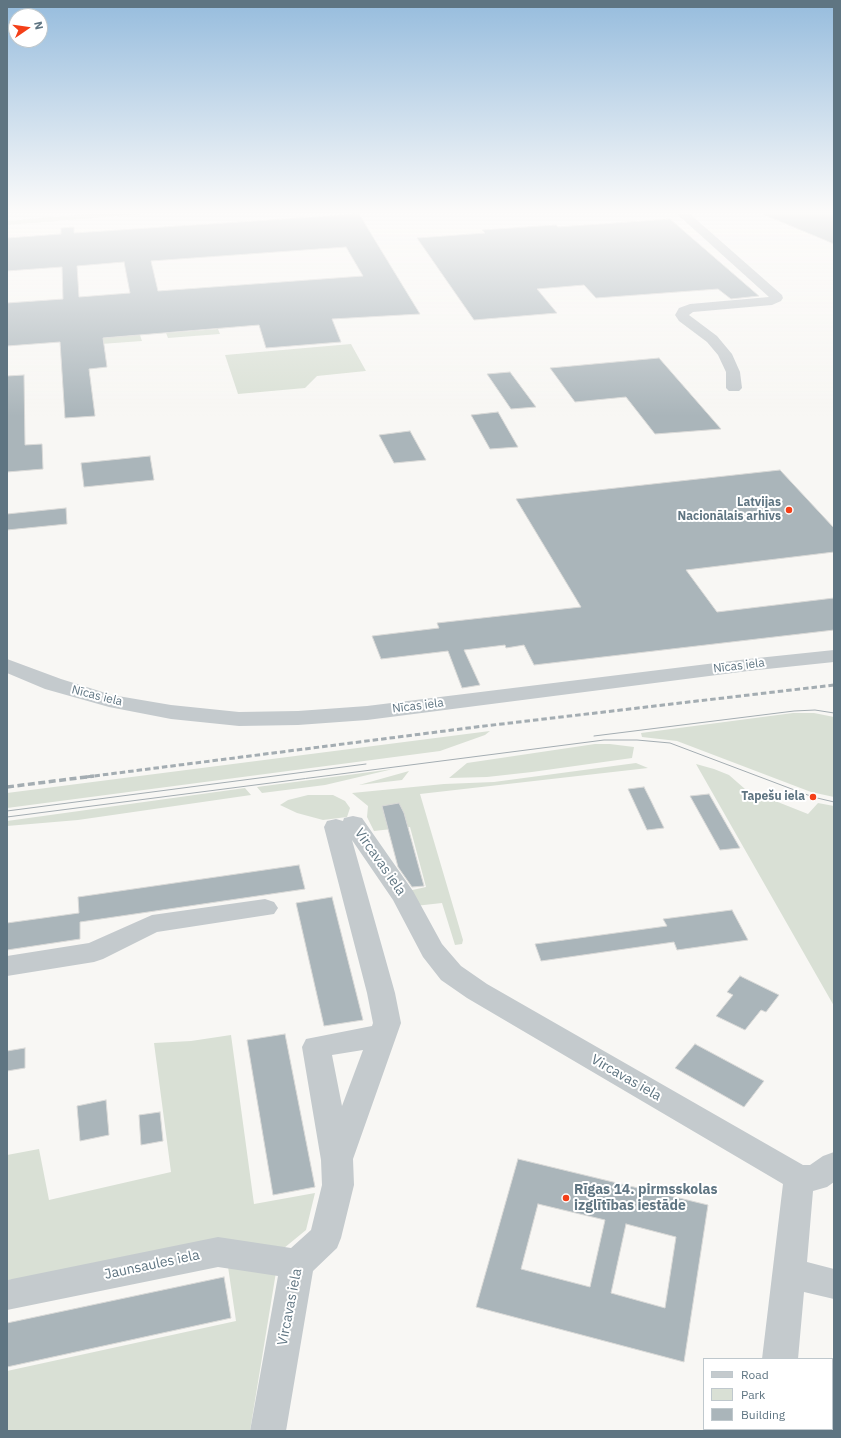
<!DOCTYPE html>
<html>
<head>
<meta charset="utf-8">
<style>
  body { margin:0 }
  #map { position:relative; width:841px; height:1438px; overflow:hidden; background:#f8f7f4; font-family:"IBM Plex Sans",sans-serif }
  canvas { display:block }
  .frame { position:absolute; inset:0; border:8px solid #5f7582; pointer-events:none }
  .legend { position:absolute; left:703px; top:1358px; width:130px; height:72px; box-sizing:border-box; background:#fff; border:1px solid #bfc8cd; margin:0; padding:5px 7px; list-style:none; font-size:12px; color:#5f7582 }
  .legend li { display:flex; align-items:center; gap:8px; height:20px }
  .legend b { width:20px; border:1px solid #bfc8cd }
  .north { position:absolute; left:8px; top:8px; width:40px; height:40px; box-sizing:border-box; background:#fff; border:1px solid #bfc8cd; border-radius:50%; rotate:77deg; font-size:11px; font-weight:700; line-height:16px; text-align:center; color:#5f7582 }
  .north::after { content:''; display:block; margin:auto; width:14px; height:18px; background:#f43f18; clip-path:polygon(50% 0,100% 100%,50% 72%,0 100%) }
</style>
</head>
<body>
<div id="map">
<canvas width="841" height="1438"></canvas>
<div class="frame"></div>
<ul class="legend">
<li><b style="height:5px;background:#c4cacd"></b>Road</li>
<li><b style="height:11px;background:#d9e0d5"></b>Park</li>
<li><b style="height:11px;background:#aab5ba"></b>Building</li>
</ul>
<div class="north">N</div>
</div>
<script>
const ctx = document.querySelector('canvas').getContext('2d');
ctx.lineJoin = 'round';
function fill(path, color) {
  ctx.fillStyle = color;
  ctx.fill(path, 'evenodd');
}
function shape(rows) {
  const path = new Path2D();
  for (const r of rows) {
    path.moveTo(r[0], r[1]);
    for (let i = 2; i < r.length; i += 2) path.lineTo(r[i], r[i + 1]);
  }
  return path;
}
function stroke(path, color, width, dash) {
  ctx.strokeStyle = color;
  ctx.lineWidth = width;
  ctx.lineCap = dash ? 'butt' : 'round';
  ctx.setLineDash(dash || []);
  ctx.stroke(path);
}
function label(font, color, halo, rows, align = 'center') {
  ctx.font = font + ' "IBM Plex Sans",sans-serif';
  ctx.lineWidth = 4;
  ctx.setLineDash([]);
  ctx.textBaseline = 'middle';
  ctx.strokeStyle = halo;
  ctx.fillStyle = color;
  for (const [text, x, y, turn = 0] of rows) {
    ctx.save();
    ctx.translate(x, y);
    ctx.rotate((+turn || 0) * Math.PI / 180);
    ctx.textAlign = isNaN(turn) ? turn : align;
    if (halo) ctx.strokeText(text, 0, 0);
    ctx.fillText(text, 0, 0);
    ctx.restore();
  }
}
fill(shape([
  [87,214,142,214,7,225,7,221],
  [218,329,220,334,168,338,166,333],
  [140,335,142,341,74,346,74,340],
  [351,344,366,371,317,376,305,388,238,394,225,355],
  [793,713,814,713,834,717,834,797,811,792,677,741,642,737,641,733],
  [490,731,485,735,440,751,7,808,7,793],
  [595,744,610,744,634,747,632,758,532,772,487,777,449,778,467,763],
  [636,763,648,768,420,794,463,940,462,944,455,945,442,903,415,906,408,891,426,887,410,827,374,831,367,817,368,806,352,793,444,784,494,782],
  [696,764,714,769,729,775,745,789,808,814,818,803,834,806,834,1006],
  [393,769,325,785,262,793,257,787],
  [409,771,402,780,359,785],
  [245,788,251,795,78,820,7,826,7,821],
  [308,795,333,795,345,801,350,808,347,817,323,820,297,813,280,805,288,800],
  [231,1035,254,1204,315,1193,306,1230,278,1253,7,1280,7,1155,39,1149,49,1200,171,1172,154,1043,191,1041],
  [227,1260,277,1266,250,1431,7,1431,7,1371,236,1321]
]), '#d9e0d5');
const building = shape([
  [359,214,420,314,332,319,341,342,266,348,259,325,103,338,107,367,89,369,95,416,65,418,60,342,7,346,7,303,63,299,62,267,7,271,7,238,61,234,61,228,74,227,74,233,359,214],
  [346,247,363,276,158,291,151,261,346,247],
  [124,262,130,293,79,297,77,266,124,262],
  [765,214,834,214,834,244,765,215,765,214],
  [670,219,759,296,731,299,718,289,596,298,584,285,537,289,557,313,474,320,417,238,485,233,482,230,556,225,558,227,670,219],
  [659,358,721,429,655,434,626,397,575,402,550,368,659,358],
  [510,372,536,407,511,409,487,374,510,372],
  [24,375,25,445,42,444,43,469,7,472,7,376,24,375],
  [498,412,518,447,490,449,471,415,498,412],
  [410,431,426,460,394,463,379,435,410,431],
  [150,456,154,480,84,487,81,463,150,456],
  [780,470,834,528,834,552,686,570,717,612,834,598,834,630,534,665,524,645,506,648,505,645,464,650,480,685,462,688,448,651,381,659,372,636,439,628,437,623,581,607,516,499,780,470],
  [66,508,67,524,7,530,7,514,66,508],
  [644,787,651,801,664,828,647,830,628,789,644,787],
  [709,794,740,848,720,850,690,796,709,794],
  [399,803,404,813,424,886,412,887,398,867,382,806,399,803],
  [299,865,305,889,80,922,80,939,7,950,7,923,79,913,78,897,299,865],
  [332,897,363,1020,324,1026,296,903,332,897],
  [732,910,748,940,677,950,674,942,541,961,535,944,667,926,663,919,732,910],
  [740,976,779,995,766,1012,761,1010,745,1030,716,1016,733,995,727,992,740,976],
  [285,1034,315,1187,273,1195,247,1040,285,1034],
  [695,1044,764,1081,744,1107,675,1068,695,1044],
  [25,1048,25,1068,7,1071,7,1051,25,1048],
  [106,1100,109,1135,80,1141,77,1106,106,1100],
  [160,1112,163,1141,141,1145,139,1115,160,1112],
  [518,1159,708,1205,684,1362,476,1307,518,1159],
  [538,1204,605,1220,590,1287,521,1269,538,1204],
  [626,1224,676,1237,665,1308,611,1293,626,1224],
  [224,1277,231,1318,7,1367,7,1323,224,1277]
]);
fill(building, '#aab5ba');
stroke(building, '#d9d9d7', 1);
fill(shape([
  [677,214,690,214,782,295,783,298,781,301,772,305,693,312,689,315,717,336,732,354,740,372,742,388,739,391,729,391,726,388,726,372,718,355,707,342,679,321,675,315,679,308,690,304,769,297,677,214],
  [834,650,834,662,748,671,367,720,298,725,239,726,171,719,109,707,45,689,7,673,7,659,61,679,112,695,171,705,239,712,298,711,367,706,748,659,834,650],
  [353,816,362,818,413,891,442,944,461,966,487,984,803,1165,810,1165,823,1156,834,1152,834,1182,827,1187,813,1191,807,1262,834,1269,834,1299,804,1292,798,1359,762,1359,783,1184,467,998,441,980,423,957,393,900,352,840,395,993,401,1023,353,1159,354,1185,341,1238,337,1248,313,1271,286,1431,250,1431,278,1276,218,1267,7,1310,7,1280,218,1237,291,1248,311,1230,322,1185,321,1160,302,1047,306,1039,372,1026,373,1023,367,993,324,827,327,821,336,819,343,821,344,818,353,816],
  [363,1050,342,1106,332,1055,363,1050],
  [265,899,274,902,278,908,274,914,157,932,103,959,94,962,7,976,7,956,89,943,152,915,265,899],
  [754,1429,790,1429,790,1431,754,1431,754,1429]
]), '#c4cacd');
stroke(shape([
  [594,736,794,711,815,710,834,713],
  [7,811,366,764],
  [7,817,604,740,637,740,670,743,813,797,834,802]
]), '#a4adb2', 1);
stroke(shape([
  [86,777,476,727,834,685]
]), '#a4adb2', 3, [5.5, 3]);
stroke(shape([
  [7,787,94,776]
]), '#a4adb2', 3.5, [7, 3.5]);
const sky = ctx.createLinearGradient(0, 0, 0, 416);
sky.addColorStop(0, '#96bcdd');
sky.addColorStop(0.51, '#fcfbfa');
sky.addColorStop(1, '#fcfbfa00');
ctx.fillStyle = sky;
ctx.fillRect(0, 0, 841, 416);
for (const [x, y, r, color] of [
  [789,510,4,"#f43f18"],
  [813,797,4,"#f43f18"],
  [566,1198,4,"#f43f18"]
]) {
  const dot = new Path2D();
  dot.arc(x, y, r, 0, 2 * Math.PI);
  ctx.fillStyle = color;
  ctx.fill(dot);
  stroke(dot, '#fff', 1.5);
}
label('bold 12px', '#5f7582', '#fff', [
  ["Latvijas",781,503],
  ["Nacionālais arhīvs",781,517],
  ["Tapešu iela",805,797]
], 'right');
label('12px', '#5f7582', '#fff', [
  ["Nīcas iela",739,666,-7],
  ["Nīcas iela",97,696,14],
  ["Nīcas iela",418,706,-7]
]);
label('14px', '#5f7582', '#fff', [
  ["Vircavas iela",380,862,55],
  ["Vircavas iela",626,1078,30],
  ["Jaunsaules iela",152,1265,-12],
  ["Vircavas iela",290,1307,-79]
]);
label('bold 14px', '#5f7582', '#fff', [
  ["Rīgas 14. pirmsskolas",574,1190],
  ["izglītības iestāde",574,1206]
], 'left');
</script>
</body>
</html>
